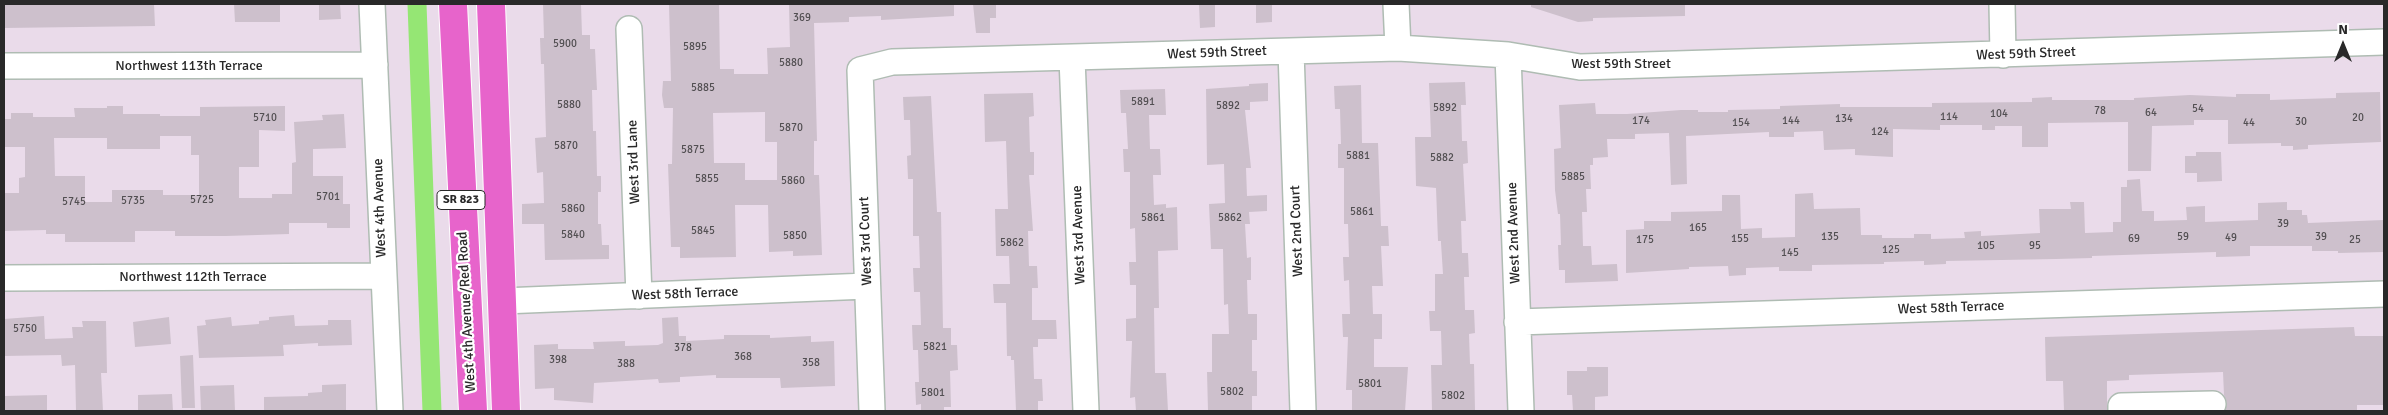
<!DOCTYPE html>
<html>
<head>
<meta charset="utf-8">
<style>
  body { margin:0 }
  #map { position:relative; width:2388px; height:415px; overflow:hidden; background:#eadbea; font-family:Signika,sans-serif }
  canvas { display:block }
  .frame { position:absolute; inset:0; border:5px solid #292929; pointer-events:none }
  .north { position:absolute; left:2318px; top:20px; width:50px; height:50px; -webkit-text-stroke:4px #fff; paint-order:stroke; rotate:0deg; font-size:14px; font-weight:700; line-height:20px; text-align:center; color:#292929 }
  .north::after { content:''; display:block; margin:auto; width:18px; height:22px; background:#292929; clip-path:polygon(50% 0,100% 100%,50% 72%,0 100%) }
</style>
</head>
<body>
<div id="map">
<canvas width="2388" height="415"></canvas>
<div class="frame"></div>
<div class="north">N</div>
</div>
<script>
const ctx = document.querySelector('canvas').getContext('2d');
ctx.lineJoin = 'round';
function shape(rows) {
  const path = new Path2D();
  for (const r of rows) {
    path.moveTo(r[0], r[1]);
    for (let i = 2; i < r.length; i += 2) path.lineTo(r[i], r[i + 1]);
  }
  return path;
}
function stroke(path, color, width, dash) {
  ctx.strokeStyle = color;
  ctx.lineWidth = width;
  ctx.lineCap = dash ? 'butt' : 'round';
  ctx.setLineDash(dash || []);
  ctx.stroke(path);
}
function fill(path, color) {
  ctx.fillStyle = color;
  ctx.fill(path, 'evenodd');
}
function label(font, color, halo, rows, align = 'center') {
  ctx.font = font + ' Signika,sans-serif';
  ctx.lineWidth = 4.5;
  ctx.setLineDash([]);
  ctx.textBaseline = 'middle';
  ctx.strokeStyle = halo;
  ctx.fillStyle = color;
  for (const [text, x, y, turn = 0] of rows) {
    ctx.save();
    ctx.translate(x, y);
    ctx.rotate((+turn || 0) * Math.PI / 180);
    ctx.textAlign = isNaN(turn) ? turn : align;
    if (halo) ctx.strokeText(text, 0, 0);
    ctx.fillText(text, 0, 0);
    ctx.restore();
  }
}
stroke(shape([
  [417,4,432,411]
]), '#95e674', 19);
fill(shape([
  [4,4,154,4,155,26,4,28],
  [234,4,280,4,280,22,235,22],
  [319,4,340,4,341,19,319,20],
  [543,4,581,4,582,35,590,35,590,49,595,49,597,90,592,90,593,131,596,131,597,176,601,176,601,192,598,192,598,224,601,224,602,245,609,245,609,259,545,260,544,224,522,224,522,204,544,203,543,172,537,173,535,138,546,137,544,64,541,64,540,38,544,38],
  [669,4,719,4,720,69,734,69,734,74,768,74,767,48,790,47,789,4,954,4,954,16,881,20,881,16,849,17,849,22,814,23,817,141,814,141,814,175,819,175,822,255,793,256,793,251,769,252,768,205,735,205,736,257,680,258,680,247,671,247,668,164,672,164,673,108,664,108,662,95,663,81,671,81],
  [765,112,765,142,777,142,777,180,745,180,745,163,714,163,713,113],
  [973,4,996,4,996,18,990,18,990,33,976,33],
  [1199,4,1215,4,1215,27,1200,28],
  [1256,4,1272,4,1272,22,1256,23],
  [1531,4,1685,4,1685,16,1593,18,1593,21,1578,22,1531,7],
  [1465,82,1466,105,1461,105,1462,141,1467,141,1468,163,1463,164,1466,221,1461,221,1462,253,1468,253,1469,277,1464,277,1465,310,1474,310,1475,333,1469,334,1470,364,1474,364,1475,410,1432,411,1431,365,1442,365,1441,331,1430,331,1429,311,1435,311,1435,274,1443,274,1441,243,1441,241,1438,241,1436,188,1416,186,1415,137,1431,137,1429,83],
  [1268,83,1268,101,1250,102,1250,110,1245,110,1251,168,1246,168,1247,196,1267,195,1267,211,1249,212,1250,224,1245,224,1247,258,1251,257,1251,280,1247,280,1248,314,1257,314,1257,340,1252,340,1252,371,1257,371,1257,396,1252,396,1252,411,1208,411,1207,372,1212,372,1212,334,1229,334,1228,304,1224,305,1223,249,1211,249,1209,204,1225,203,1224,164,1207,165,1206,89,1249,86,1249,84],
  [1361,85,1362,143,1378,143,1381,226,1388,226,1389,246,1381,246,1383,286,1372,286,1373,314,1382,314,1382,339,1374,339,1374,367,1408,367,1405,411,1352,411,1352,390,1346,390,1348,337,1343,337,1342,314,1350,314,1349,280,1344,281,1343,257,1349,257,1348,224,1344,224,1344,168,1338,168,1338,144,1341,144,1340,109,1335,109,1334,86],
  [1165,89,1166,115,1149,115,1150,149,1160,149,1161,175,1153,175,1154,205,1166,204,1166,208,1177,207,1178,250,1158,251,1159,308,1154,308,1155,373,1166,373,1168,411,1136,411,1135,397,1130,398,1132,341,1126,341,1126,319,1136,318,1136,285,1130,285,1129,262,1136,262,1135,228,1130,229,1130,172,1124,172,1123,149,1128,149,1126,113,1121,113,1120,90],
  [2380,92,2381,142,2308,145,2308,149,2293,150,2293,146,2281,146,2281,143,2228,144,2228,120,2194,120,2194,125,2152,126,2151,171,2128,171,2128,122,2048,123,2048,147,2022,147,2022,126,1995,126,1995,130,1982,130,1982,125,1940,125,1940,130,1893,129,1893,157,1855,155,1855,149,1824,150,1823,131,1794,132,1794,137,1769,137,1769,132,1686,136,1687,184,1671,185,1669,133,1635,134,1635,139,1607,139,1608,157,1593,158,1593,165,1590,165,1591,189,1586,189,1587,212,1582,212,1583,246,1591,246,1592,265,1617,264,1618,281,1565,283,1565,270,1559,270,1558,245,1561,245,1560,214,1558,214,1555,190,1554,149,1561,148,1559,105,1595,103,1596,114,1627,114,1681,110,1698,110,1698,112,1728,112,1728,110,1780,109,1780,106,1840,104,1840,107,1932,107,1932,103,2032,102,2032,98,2052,97,2052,100,2134,100,2134,98,2190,95,2236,97,2236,94,2270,94,2270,100,2336,98,2336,93],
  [1033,93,1034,116,1029,117,1030,152,1034,152,1034,175,1029,175,1033,231,1028,231,1029,266,1037,266,1038,288,1032,288,1032,320,1056,320,1057,339,1038,339,1038,347,1033,347,1034,379,1042,379,1043,401,1038,401,1038,411,1016,411,1014,360,1011,360,1011,356,1007,356,1006,303,994,303,993,284,1010,284,1009,256,996,256,995,209,1008,209,1006,141,985,142,984,94],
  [931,96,937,212,941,212,943,328,951,328,951,345,957,345,958,370,950,371,951,407,944,407,944,411,921,411,921,404,916,405,915,382,919,382,918,350,913,350,912,325,921,325,920,292,914,292,913,268,920,268,919,236,913,236,913,179,908,179,907,156,911,155,910,120,904,120,903,97],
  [107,106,123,106,123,114,160,114,160,116,200,116,200,107,285,106,285,131,259,130,259,167,239,167,239,198,272,198,272,194,292,194,292,163,296,162,294,122,323,120,322,115,344,114,346,148,313,149,313,176,343,176,343,204,350,204,350,228,327,228,327,223,289,223,289,234,226,236,175,236,175,231,135,231,135,242,65,242,65,234,46,234,46,230,4,231,4,193,19,193,19,178,25,177,25,147,4,147,4,119,11,119,11,113,33,113,33,117,75,117,74,108,107,108],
  [160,136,191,136,191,155,199,155,199,195,163,195,163,190,112,190,112,202,85,202,85,176,55,176,54,138,107,138,107,149,160,149],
  [2196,152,2221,152,2222,181,2197,182,2197,173,2185,173,2185,156,2196,156],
  [2140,179,2142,211,2154,211,2154,221,2187,220,2186,207,2205,206,2205,222,2258,220,2258,203,2287,202,2287,210,2302,210,2302,215,2307,215,2308,223,2384,220,2384,252,2338,253,2338,251,2312,251,2312,246,2250,246,2250,256,2216,257,2216,252,2092,256,2092,258,2056,259,1946,261,1946,264,1924,265,1924,261,1884,262,1884,264,1812,265,1812,271,1779,271,1779,267,1746,268,1746,275,1729,276,1728,266,1689,267,1689,269,1626,273,1626,230,1644,229,1644,221,1671,221,1671,212,1722,211,1722,195,1740,195,1741,229,1762,228,1762,238,1795,237,1795,194,1813,193,1814,209,1860,208,1861,235,1882,235,1882,238,1914,238,1914,234,1931,234,1931,239,1965,238,1964,232,1981,231,1981,236,2040,233,2039,209,2071,209,2070,202,2084,202,2085,233,2113,232,2113,222,2121,222,2121,187,2127,187,2127,180],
  [294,315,295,326,328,325,328,320,351,320,352,345,318,346,318,343,283,345,284,356,199,358,197,326,206,325,205,320,231,317,232,326,259,324,259,321,269,320,269,317],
  [44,316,45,339,73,338,72,327,83,327,82,321,106,321,107,373,101,373,103,411,76,411,75,365,62,366,61,355,4,356,4,319],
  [169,317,171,344,135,347,133,322],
  [678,317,679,336,686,336,686,341,724,339,724,335,770,335,770,338,811,336,811,342,834,341,835,386,781,388,780,378,716,378,716,375,680,377,680,382,659,383,658,379,594,383,593,403,554,400,554,388,535,389,534,345,558,344,558,349,594,349,593,342,625,341,625,346,658,345,663,343,662,318],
  [2354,327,2355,336,2384,336,2384,405,2357,405,2357,411,2225,411,2227,403,2224,395,2223,372,2129,375,2129,380,2107,381,2107,411,2064,411,2063,381,2046,381,2045,337],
  [193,355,195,408,182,408,180,356],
  [1587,367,1608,367,1608,396,1595,397,1595,411,1573,411,1572,395,1567,395,1567,371,1587,371],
  [346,384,346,411,264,411,264,397,308,396,308,393,322,392,322,385],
  [234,385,235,411,201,411,200,386],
  [172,394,173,411,138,411,138,395],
  [47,395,47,411,4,411,4,396]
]), '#cdc0cc');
const minor = shape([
  [372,4,390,411],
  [1396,4,1398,48],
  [2002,4,2003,55],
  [629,29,639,296],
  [1291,51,1303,411],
  [1508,55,1521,411],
  [1072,58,1086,411],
  [4,66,375,65],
  [4,278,383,276],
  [503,301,867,286],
  [1517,322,2384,294],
  [872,411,860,70,892,62,1398,48,1508,55,1580,67,2384,42],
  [2121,411,2121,406,2213,404]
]);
const major = shape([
  [453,4,473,411],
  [491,4,506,411]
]);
stroke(minor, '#afbcb3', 28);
stroke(major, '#fff', 30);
stroke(minor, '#fff', 25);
stroke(major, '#e764cb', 28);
label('11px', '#524f52', null, [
  ["369",802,18],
  ["5900",565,44],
  ["5895",695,47],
  ["5880",791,63],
  ["5885",703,88],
  ["5891",1143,102],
  ["5880",569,105],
  ["5892",1228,106],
  ["5892",1445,108],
  ["54",2198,109],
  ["78",2100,111],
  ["64",2151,113],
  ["104",1999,114],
  ["114",1949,117],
  ["5710",265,118],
  ["20",2358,118],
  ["134",1844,119],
  ["174",1641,121],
  ["144",1791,121],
  ["30",2301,122],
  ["154",1741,123],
  ["44",2249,123],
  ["5870",791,128],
  ["124",1880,132],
  ["5870",566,146],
  ["5875",693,150],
  ["5881",1358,156],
  ["5882",1442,158],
  ["5885",1573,177],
  ["5855",707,179],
  ["5860",793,181],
  ["5701",328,197],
  ["5725",202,200],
  ["5735",133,201],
  ["5745",74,202],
  ["5860",573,209],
  ["5861",1362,212],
  ["5861",1153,218],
  ["5862",1230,218],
  ["39",2283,224],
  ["165",1698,228],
  ["5845",703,231],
  ["5840",573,235],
  ["5850",795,236],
  ["135",1830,237],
  ["59",2183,237],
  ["39",2321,237],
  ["49",2231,238],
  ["155",1740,239],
  ["69",2134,239],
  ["175",1645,240],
  ["25",2355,240],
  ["5862",1012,243],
  ["105",1986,246],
  ["95",2035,246],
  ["125",1891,250],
  ["145",1790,253],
  ["5750",25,329],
  ["5821",935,347],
  ["378",683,348],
  ["368",743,357],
  ["398",558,360],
  ["358",811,363],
  ["388",626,364],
  ["5801",1370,384],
  ["5802",1232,392],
  ["5801",933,393],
  ["5802",1453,396]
]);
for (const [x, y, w] of [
  [461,200,48]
]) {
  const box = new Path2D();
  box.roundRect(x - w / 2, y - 9.5, w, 19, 4);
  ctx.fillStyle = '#fff';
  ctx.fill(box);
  stroke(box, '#292929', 1);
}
label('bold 12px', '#292929', null, [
  ["SR 823",461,200]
]);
label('14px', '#292929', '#fff', [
  ["West 59th Street",1217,53,-2],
  ["West 59th Street",2026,54,-2],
  ["West 59th Street",1621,64],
  ["Northwest 113th Terrace",189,66],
  ["West 3rd Lane",634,162,-92],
  ["West 4th Avenue",380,208,-92],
  ["West 2nd Court",1297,231,-92],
  ["West 2nd Avenue",1514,233,-92],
  ["West 3rd Avenue",1079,235,-92],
  ["West 3rd Court",866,241,-92],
  ["Northwest 112th Terrace",193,277],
  ["West 58th Terrace",685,294,-2],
  ["West 58th Terrace",1951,308,-2],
  ["West 4th Avenue/Red Road",467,312,-93]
]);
</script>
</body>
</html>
